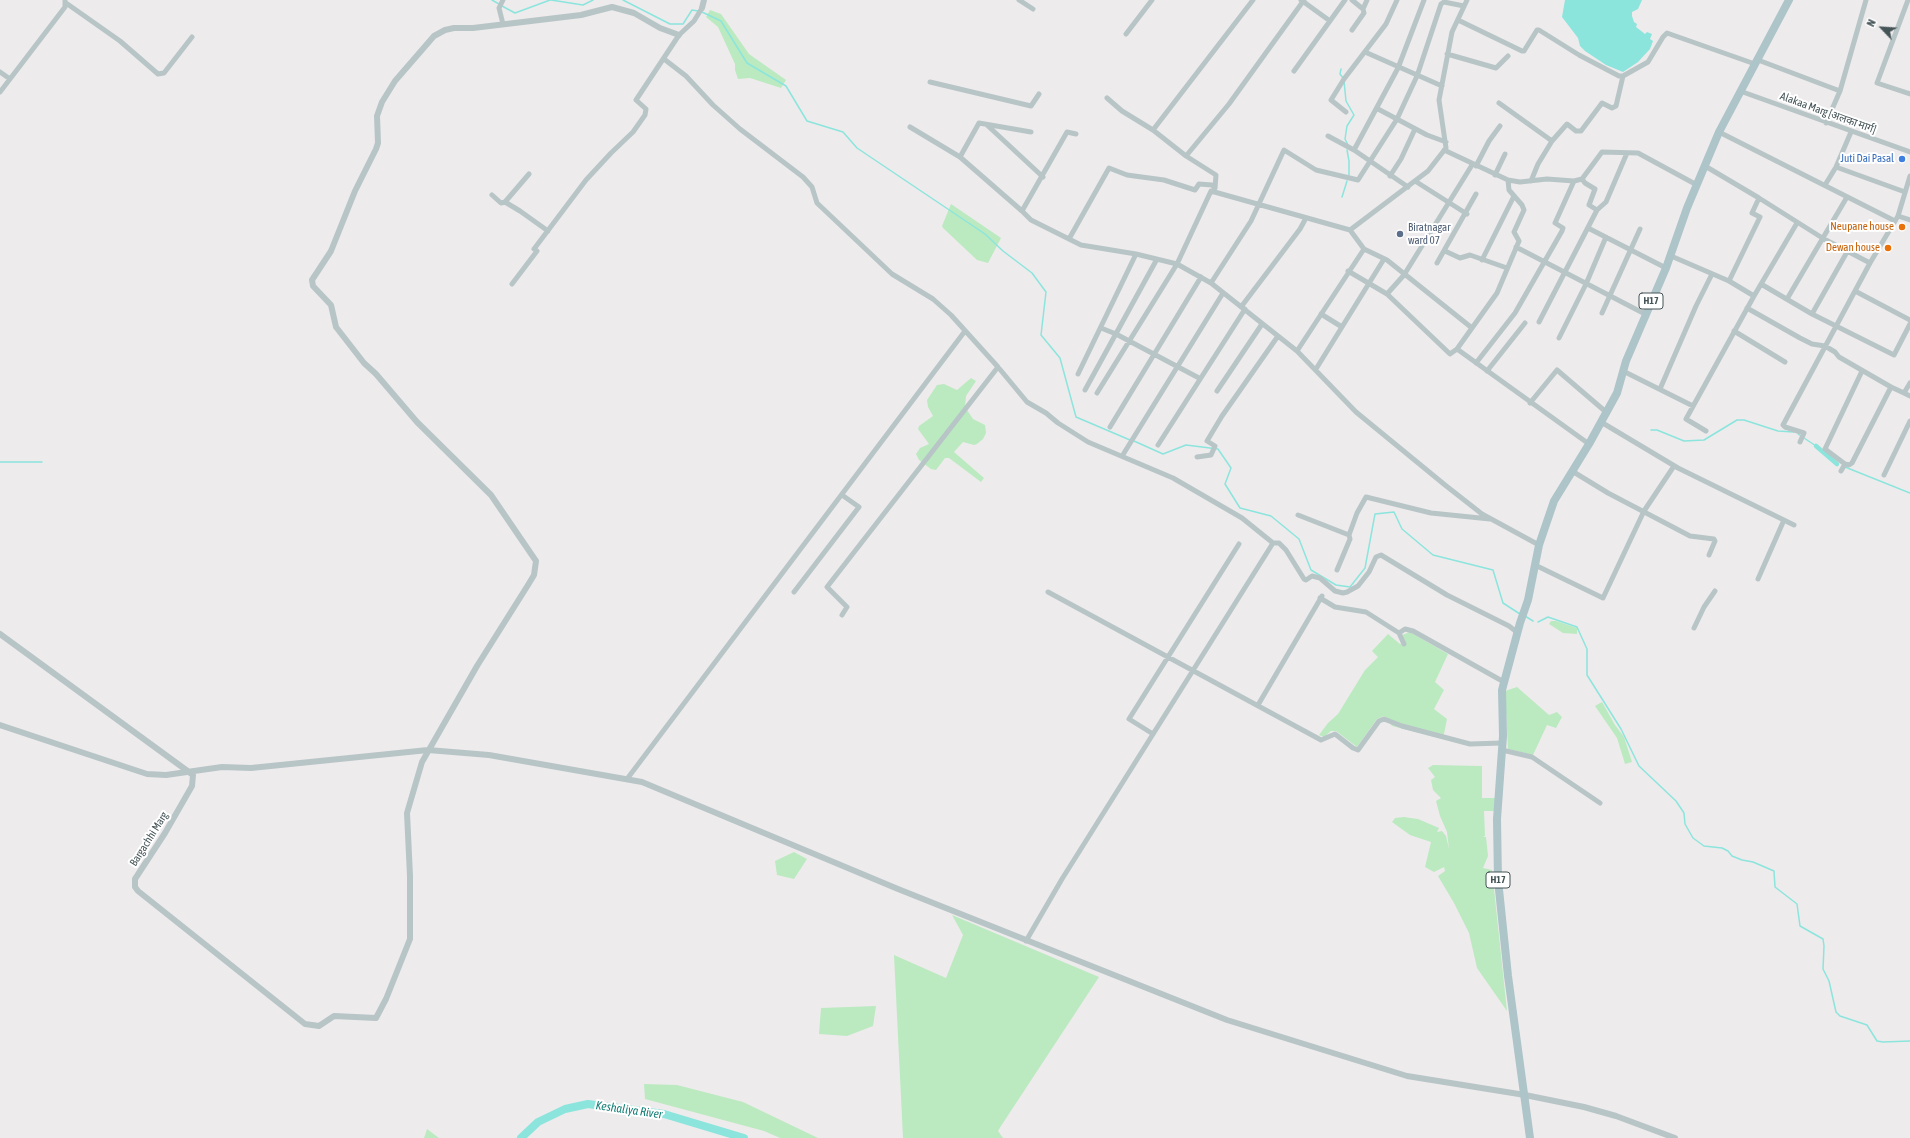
<!DOCTYPE html>
<html>
<head>
<meta charset="utf-8">
<style>
  body { margin:0 }
  #map { position:relative; width:1910px; height:1138px; overflow:hidden; background:#eeebec; font-family:"Asap Condensed",sans-serif }
  canvas { display:block }
  .north { position:absolute; left:1862px; top:8px; width:40px; height:40px; -webkit-text-stroke:3px #fff; paint-order:stroke; rotate:295deg; font-size:11px; font-weight:700; line-height:16px; text-align:center; color:#455457 }
  .north::after { content:''; display:block; margin:auto; width:14px; height:18px; background:#455457; clip-path:polygon(50% 0,100% 100%,50% 72%,0 100%) }
</style>
</head>
<body>
<div id="map">
<canvas width="1910" height="1138"></canvas>
<div class="north">N</div>
</div>
<script>
const ctx = document.querySelector('canvas').getContext('2d');
ctx.lineJoin = 'round';
function fill(path, color) {
  ctx.fillStyle = color;
  ctx.fill(path, 'evenodd');
}
function shape(rows) {
  const path = new Path2D();
  for (const r of rows) {
    path.moveTo(r[0], r[1]);
    for (let i = 2; i < r.length; i += 2) path.lineTo(r[i], r[i + 1]);
  }
  return path;
}
function stroke(path, color, width, dash) {
  ctx.strokeStyle = color;
  ctx.lineWidth = width;
  ctx.lineCap = dash ? 'butt' : 'round';
  ctx.setLineDash(dash || []);
  ctx.stroke(path);
}
function label(font, color, halo, rows, align = 'center') {
  ctx.font = font + ' "Asap Condensed","Noto Sans Devanagari",sans-serif';
  ctx.lineWidth = 4;
  ctx.setLineDash([]);
  ctx.textBaseline = 'middle';
  ctx.strokeStyle = halo;
  ctx.fillStyle = color;
  for (const [text, x, y, turn = 0] of rows) {
    ctx.save();
    ctx.translate(x, y);
    ctx.rotate((+turn || 0) * Math.PI / 180);
    ctx.textAlign = isNaN(turn) ? turn : align;
    if (halo) ctx.strokeText(text, 0, 0);
    ctx.fillText(text, 0, 0);
    ctx.restore();
  }
}
fill(shape([
  [710,10,721,14,749,54,786,80,781,88,750,78,738,79,735,70,735,64,718,27,706,17],
  [951,204,1001,238,988,263,977,260,943,228,942,226],
  [971,378,976,381,966,396,965,407,973,419,985,425,986,433,983,439,977,444,974,445,963,442,954,452,984,478,981,482,949,458,945,458,936,470,931,469,919,460,916,454,920,448,929,444,918,429,919,426,933,416,928,407,927,400,937,385,944,384,957,390],
  [1551,621,1556,621,1577,628,1577,634,1563,633,1549,624],
  [1410,632,1448,654,1435,682,1444,690,1434,709,1447,719,1443,739,1392,726,1384,716,1377,719,1357,747,1336,731,1331,731,1324,737,1319,735,1328,723,1338,714,1365,670,1378,657,1372,651,1388,634,1400,644,1405,641,1402,635],
  [1517,687,1549,715,1557,712,1562,717,1556,728,1547,725,1533,755,1508,749,1505,691],
  [1602,702,1615,725,1624,737,1632,762,1625,764,1617,738,1595,706],
  [1433,765,1482,766,1482,798,1496,798,1494,811,1484,811,1485,836,1483,837,1486,837,1488,856,1483,868,1492,870,1507,1011,1477,968,1469,933,1454,903,1438,876,1445,871,1444,867,1434,872,1425,867,1431,842,1410,835,1392,822,1395,818,1404,817,1418,819,1439,828,1437,832,1442,831,1446,836,1449,849,1447,832,1440,816,1436,801,1441,798,1433,790,1431,780,1435,777,1428,768],
  [794,852,807,859,794,879,777,875,775,861],
  [952,915,1099,977,1001,1126,998,1131,1003,1138,903,1138,894,955,946,978,963,935],
  [876,1006,873,1026,847,1036,819,1034,821,1008],
  [644,1084,677,1085,743,1102,818,1138,780,1138,764,1131,645,1099],
  [427,1129,439,1138,424,1138]
]), '#bbeac0');
fill(shape([
  [1565,0,1642,0,1638,9,1632,12,1632,16,1634,22,1637,24,1636,27,1645,34,1647,32,1652,34,1650,39,1653,41,1650,49,1638,62,1623,72,1606,65,1585,51,1580,46,1578,38,1562,17]
]), '#8be5dd');
stroke(shape([
  [492,0,499,4],
  [551,0,583,5,593,0],
  [623,0,670,24,683,24,692,10,698,11],
  [502,6,515,13,550,0],
  [702,12,721,21,747,63,786,86,807,121,843,132,857,148,985,234,1003,251,1032,273,1046,292,1041,335,1060,358,1076,417,1130,440],
  [1341,69,1340,74,1343,78],
  [1344,81,1346,101,1354,115,1347,126,1345,139,1348,145],
  [1347,150,1349,161,1349,175],
  [1342,197,1347,181],
  [1651,430,1657,430,1684,441,1704,440,1737,420,1744,420,1778,431,1794,432],
  [1798,434,1816,446],
  [1134,441,1163,454,1186,445,1218,449,1231,468,1225,484,1240,508,1271,516,1299,539,1311,570,1336,585,1350,587,1365,568,1375,514,1394,512,1402,529,1433,555,1493,570,1503,603,1520,614],
  [0,462,42,462],
  [1845,467,1910,493],
  [1525,616,1533,621],
  [1538,622,1548,617,1577,627,1587,649,1587,675,1621,729,1639,766,1676,801,1684,813,1685,824,1693,838,1704,846,1722,848,1728,851,1732,856,1742,860,1753,862,1774,871,1775,887,1797,904,1800,926,1823,939,1824,946,1823,969,1829,981,1836,1012,1840,1016,1867,1025,1877,1041,1883,1042,1910,1041]
]), '#8be5dd', 1.5);
stroke(shape([
  [1816,446,1837,464]
]), '#8be5dd', 4.5);
stroke(shape([
  [521,1138,538,1122,565,1109,588,1104,664,1114,744,1138]
]), '#8be5dd', 8);
stroke(shape([
  [503,0,499,8,503,24],
  [1019,0,1033,9],
  [1301,0,1330,21],
  [1352,0,1363,9],
  [1908,0,1877,83,1910,94],
  [66,3,120,41,158,74,164,73,192,37],
  [1458,20,1522,51,1524,51,1537,30,1539,30,1579,55,1619,76,1623,76,1648,62,1663,37,1667,33,1755,64],
  [1352,30,1364,13,1363,9,1367,0],
  [1126,34,1152,0],
  [1365,52,1442,86],
  [1447,54,1496,68,1508,56],
  [664,59,686,76,713,105,740,129,803,177,812,187,817,203,892,274,933,299,951,315,998,367,1027,402,1046,413,1058,423,1088,442,1173,478,1242,518,1273,543,1279,543,1286,550,1304,579,1306,580,1312,576,1320,578,1335,591,1343,593,1347,592,1358,586,1369,572,1376,557,1381,555,1447,595,1509,626,1518,633],
  [1758,60,1840,91],
  [1294,71,1345,0],
  [0,72,10,79],
  [930,82,1031,106,1039,94],
  [1740,91,1910,152],
  [0,92,65,7,65,1],
  [1107,98,1122,111,1153,130,1186,156,1216,175,1215,188],
  [1499,103,1552,141,1538,164,1531,181],
  [1378,109,1427,135,1446,142],
  [1346,112,1331,100,1344,79,1386,24,1397,0],
  [1826,123,1840,91,1866,0],
  [987,125,1043,177],
  [910,127,960,157,1022,211,1031,220,1081,245,1136,254,1177,264,1211,283,1297,351,1356,412,1445,485,1482,514,1539,545],
  [1153,130,1253,0],
  [1719,132,1895,221],
  [1328,136,1354,150,1408,187],
  [1552,141,1567,124,1576,131,1581,131,1602,103,1612,108,1616,106,1623,76],
  [1354,150,1398,68,1424,0],
  [1444,150,1508,180,1520,182,1547,179,1574,181,1582,179,1602,152,1638,153,1697,185],
  [1186,156,1229,104,1304,0],
  [960,157,979,123,1031,132],
  [1476,166,1489,141,1500,126],
  [1705,166,1759,198,1824,239,1870,263],
  [1836,167,1905,192],
  [1495,175,1505,154],
  [1390,176,1401,159,1415,129],
  [1582,179,1585,183,1595,189,1589,205,1597,210],
  [1415,181,1467,214],
  [1825,185,1836,167,1851,132],
  [492,195,501,203,505,202,520,211,548,231],
  [505,202,529,174],
  [1022,211,1067,132,1076,134],
  [1898,216,1910,220],
  [1588,228,1666,268],
  [1069,239,1109,168,1127,175,1164,180,1195,190,1199,184,1212,185,1215,188,1213,192],
  [1516,247,1645,314],
  [1364,249,1387,260,1472,328],
  [1445,251,1460,258,1470,255,1507,268],
  [1671,256,1729,281,1754,296,1797,223],
  [1482,260,1514,196],
  [1437,263,1476,194],
  [1348,271,1387,294,1450,354,1457,349,1589,444],
  [1729,281,1760,217,1752,213,1759,198],
  [1211,283,1251,221,1284,150,1316,170,1358,180,1397,119,1417,76,1441,4,1444,2,1464,6],
  [512,284,537,251,534,249,586,180,611,153,633,132,645,115,646,109,636,100,679,35,694,21,702,8],
  [1761,284,1812,314,1894,355,1910,324],
  [1855,291,1910,320],
  [1387,294,1404,275,1472,165],
  [1787,299,1847,197],
  [1241,307,1300,229,1306,218],
  [1747,308,1800,338,1812,344,1825,346,1835,352,1839,357,1891,387],
  [1602,313,1640,229],
  [1321,314,1342,327],
  [1812,314,1847,252],
  [1539,322,1597,210,1606,202,1627,153],
  [1101,328,1116,334,1199,378],
  [1734,331,1785,362],
  [1559,338,1586,284,1606,237],
  [1457,349,1497,293,1519,241,1514,232,1524,210,1522,205,1509,190,1508,180],
  [1297,351,1364,249,1350,230],
  [1476,363,1515,313,1562,231,1563,228,1555,223,1574,181],
  [1316,369,1384,259],
  [1487,371,1525,323],
  [1623,371,1693,406],
  [1862,371,1825,449,1845,464,1849,465,1852,463,1891,387,1904,393],
  [1078,374,1136,254],
  [1910,383,1904,393,1910,396],
  [1660,389,1696,306,1712,274],
  [1085,390,1157,259],
  [1217,391,1262,324],
  [1097,393,1177,264,1211,191,1350,230,1428,171,1446,148,1439,100,1452,32,1467,0],
  [1530,403,1557,370,1606,412],
  [1601,422,1678,468,1794,525],
  [1110,427,1201,277],
  [1706,431,1686,419,1754,296],
  [1800,442,1804,433,1785,427,1783,425,1870,263,1898,216,1910,176],
  [1158,445,1245,309],
  [1124,453,1223,293],
  [1197,457,1211,455,1215,446,1207,441,1222,416,1278,336],
  [1572,471,1608,493,1690,536,1714,539,1715,541,1709,555],
  [1841,471,1845,464],
  [1884,475,1910,421],
  [1298,515,1349,535,1357,513,1366,497,1431,513,1490,519],
  [1535,565,1603,598,1644,511,1674,466],
  [1337,570,1350,539,1349,535],
  [1758,579,1784,520],
  [794,592,859,507,842,495],
  [1048,592,1321,740,1335,734,1353,748,1358,750,1379,721,1384,719,1402,726,1470,744,1502,743],
  [1320,598,1335,607,1366,612,1399,633],
  [842,615,847,607,827,587,998,367],
  [1694,628,1704,607,1715,591],
  [1404,644,1399,633,1405,629,1413,631,1504,682],
  [1258,705,1322,596],
  [1153,734,1129,719,1239,544],
  [1502,750,1532,757,1600,803],
  [627,779,965,331],
  [1026,941,1062,879,1273,543]
]), '#b8c5c7', 5);
stroke(shape([
  [702,8,704,0],
  [0,634,193,775,192,786,165,833,135,879,135,887,138,891,305,1024,319,1026,334,1016,376,1018,386,999,410,939,410,876,407,813,422,762,477,666,528,585,534,575,536,561,491,495,417,422,376,374,364,363,336,327,331,305,313,286,312,280,331,251,355,191,376,149,378,143,377,116,382,102,395,81,434,36,445,30,454,28,473,28,581,15,612,7,634,13,660,28,679,35],
  [0,725,147,774,166,775,222,767,251,768,428,750,489,755,642,782,898,889,1227,1020,1407,1076,1525,1095,1584,1107,1616,1116,1675,1138]
]), '#b8c5c7', 6);
stroke(shape([
  [1530,1138,1508,976,1498,880,1497,819,1503,736,1502,690,1520,623,1528,600,1539,545,1554,501,1589,444,1617,393,1626,361,1666,268,1687,208,1719,132,1789,0]
]), '#adc4c9', 8);
for (const [x, y, r, color] of [
  [1902,159,4,"#3f7fe0"],
  [1902,227,4,"#e8710a"],
  [1400,234,4,"#5c6f8a"],
  [1888,248,4,"#e8710a"]
]) {
  const dot = new Path2D();
  dot.arc(x, y, r, 0, 2 * Math.PI);
  ctx.fillStyle = color;
  ctx.fill(dot);
  stroke(dot, '#fff', 1.5);
}
for (const [x, y, w] of [
  [1651,301,24],
  [1498,880,24]
]) {
  const box = new Path2D();
  box.roundRect(x - w / 2, y - 8, w, 16, 3);
  ctx.fillStyle = '#fff';
  ctx.fill(box);
  stroke(box, '#455457', 1);
}
label('bold 10px', '#455457', null, [
  ["H17",1651,301],
  ["H17",1498,880]
]);
label('11px', '#455457', '#fff', [
  ["Alakaa Marg [अलका मार्ग]",1828,113,20],
  ["Bargachhi Marg",149,839,-58]
]);
label('11px', '#366cbe', '#fff', [
  ["Juti Dai Pasal",1894,159]
], 'right');
label('11px', '#c56008', '#fff', [
  ["Neupane house",1894,227],
  ["Dewan house",1880,248]
], 'right');
label('11px', '#4e5e75', '#fff', [
  ["Biratnagar",1408,228],
  ["ward 07",1408,241]
], 'left');
label('italic 12px', '#147f76', '#fff', [
  ["Keshaliya River",629,1110,8]
]);
</script>
</body>
</html>
